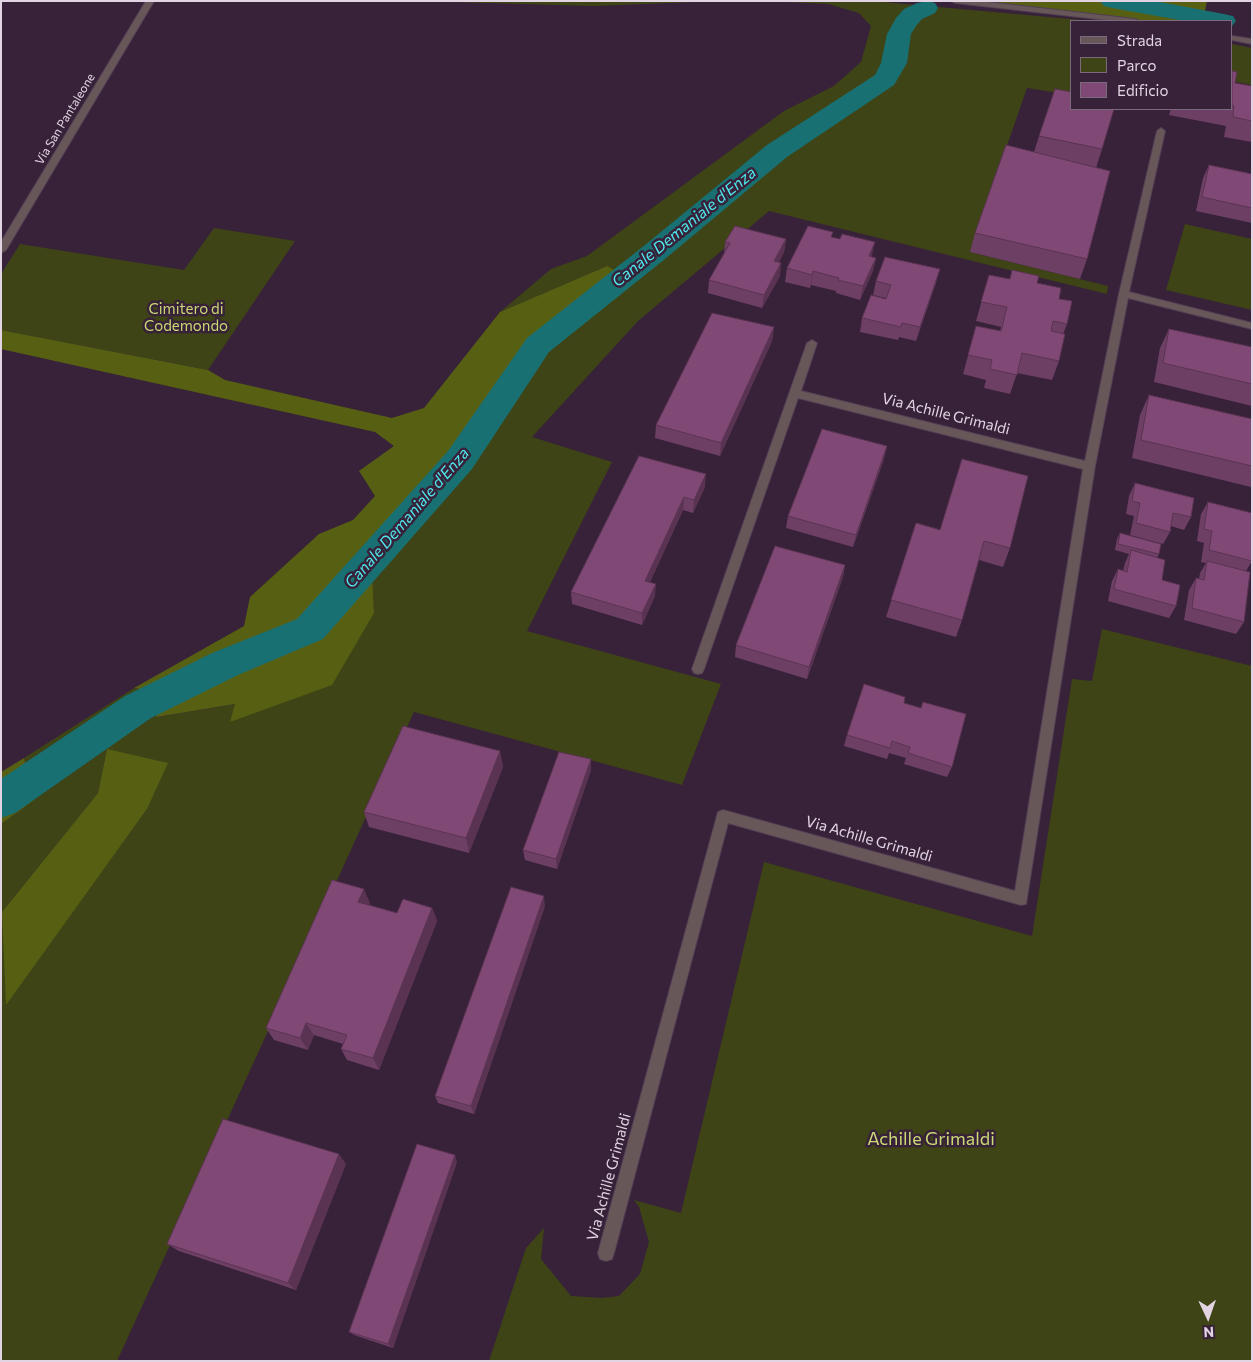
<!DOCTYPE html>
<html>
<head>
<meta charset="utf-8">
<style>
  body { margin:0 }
  #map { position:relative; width:1253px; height:1362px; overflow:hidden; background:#372239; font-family:Commissioner,sans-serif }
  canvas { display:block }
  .frame { position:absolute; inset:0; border:2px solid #e2d4e3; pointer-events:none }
  .legend { position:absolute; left:1070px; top:20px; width:162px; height:90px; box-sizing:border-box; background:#372239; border:1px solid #7b697d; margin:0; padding:6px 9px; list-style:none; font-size:15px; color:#e2d4e3 }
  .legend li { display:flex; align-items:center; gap:10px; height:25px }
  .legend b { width:25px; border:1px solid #7b697d }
  .north { position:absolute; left:1183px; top:1292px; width:50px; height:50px; -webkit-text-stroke:4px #372239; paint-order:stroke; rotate:177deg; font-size:14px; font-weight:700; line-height:20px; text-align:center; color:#e2d4e3 }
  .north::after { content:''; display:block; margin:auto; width:18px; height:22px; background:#e2d4e3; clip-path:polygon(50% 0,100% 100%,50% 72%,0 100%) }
</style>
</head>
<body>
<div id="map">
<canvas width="1253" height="1362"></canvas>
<div class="frame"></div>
<ul class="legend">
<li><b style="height:6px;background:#685759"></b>Strada</li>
<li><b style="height:14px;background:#3e4416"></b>Parco</li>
<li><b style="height:14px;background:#804975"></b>Edificio</li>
</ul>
<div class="north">N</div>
</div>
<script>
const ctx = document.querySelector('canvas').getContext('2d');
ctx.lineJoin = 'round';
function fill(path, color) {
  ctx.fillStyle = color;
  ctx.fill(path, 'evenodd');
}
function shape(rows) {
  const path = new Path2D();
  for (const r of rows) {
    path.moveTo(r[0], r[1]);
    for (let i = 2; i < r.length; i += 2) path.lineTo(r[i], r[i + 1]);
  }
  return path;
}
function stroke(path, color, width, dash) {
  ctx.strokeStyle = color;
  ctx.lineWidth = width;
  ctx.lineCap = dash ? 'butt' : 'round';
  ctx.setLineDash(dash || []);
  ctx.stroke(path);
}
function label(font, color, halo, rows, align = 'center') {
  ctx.font = font + ' Commissioner,sans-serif';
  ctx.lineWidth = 5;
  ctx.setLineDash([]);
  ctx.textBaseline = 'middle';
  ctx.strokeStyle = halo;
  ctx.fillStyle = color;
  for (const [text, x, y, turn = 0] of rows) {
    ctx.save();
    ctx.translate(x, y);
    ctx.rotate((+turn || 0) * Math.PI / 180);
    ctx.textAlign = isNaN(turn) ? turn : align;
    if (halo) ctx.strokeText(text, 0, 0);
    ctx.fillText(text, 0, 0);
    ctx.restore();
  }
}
fill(shape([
  [414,1,722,1,594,6],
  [768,1,872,1,1093,21,1072,21,1072,95,1027,88,970,252,1108,286,1107,294,769,211,638,321,532,437,612,462,527,631,721,684,682,785,414,712,117,1361,1,1361,1,824,33,800,24,758,134,688,147,691,158,717,236,704,231,722,374,613,372,570,469,464,508,402,524,365,607,266,500,312,551,269,587,256,784,111,834,86,861,62,871,26,859,13,828,4],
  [107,749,147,809,29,972,2,912,98,793],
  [1232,44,1252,48,1252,85,1232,81],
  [1185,224,1252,239,1252,310,1166,290],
  [214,228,295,241,208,370,1,330,1,274,20,244,184,270],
  [1102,629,1252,666,1252,1361,489,1361,526,1248,544,1228,541,1259,571,1296,602,1298,619,1296,640,1274,649,1242,639,1207,634,1200,681,1213,764,862,1032,936,1072,679,1092,681]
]), '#3e4416');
fill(shape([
  [972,1,1207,1,1203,21,1135,21,975,4],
  [607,266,630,279,521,370,508,402,469,464,372,570,374,613,332,685,230,722,235,704,157,717,147,691,134,688,244,626,250,597,319,534,353,520,375,496,359,471,394,446,375,432,1,349,1,330,208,370,225,380,392,418,424,408,500,312],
  [107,749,168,763,147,809,6,1005,2,912,98,793],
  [24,758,34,800,1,824,1,772]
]), '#575f13');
fill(shape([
  [928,1,935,3,938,8,935,13,922,19,916,26,911,34,907,63,894,85,787,157,665,259,549,352,472,469,323,639,238,675,151,718,15,813,1,818,1,779,125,696,212,653,297,619,448,451,527,338,645,245,767,145,875,75,881,63,887,34,896,18,904,9,917,3,928,1],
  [1100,1,1154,1,1224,14,1233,16,1236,21,1232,26,1232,21,1185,21,1112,8,1104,6,1100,1]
]), '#197072');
const street = shape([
  [146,1,154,1,6,250,1,253,1,242,146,1],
  [951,1,979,1,1135,19,1139,21,1115,21,955,3,951,1],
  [1232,36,1252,39,1252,44,1232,40,1232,36],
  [1161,128,1165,131,1129,292,1252,323,1252,329,1128,298,1095,466,1026,904,1021,905,728,823,614,1253,612,1259,606,1261,600,1259,598,1253,718,812,723,810,1015,891,1083,469,798,398,704,669,702,673,698,674,694,673,692,669,807,343,812,340,817,343,801,391,1085,461,1119,294,1157,131,1161,128]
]);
stroke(street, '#523e54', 2);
fill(street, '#685759');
fill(shape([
  [1232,71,1235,83,1252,86,1252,142,1224,137,1226,126,1169,115,1171,109,1232,109],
  [1039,136,1102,149,1096,168,1087,259,1080,279,970,252,975,233,1034,152],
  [1209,165,1252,174,1252,223,1196,211,1203,178],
  [832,237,872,257,876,258,873,271,860,300,836,293,836,291,811,285,810,288,785,282,787,268],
  [786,239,784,252,779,262,780,276,762,308,708,293,709,280,724,254,725,242],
  [989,275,1010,279,1037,283,1059,299,1067,324,1063,334,1059,361,1052,380,1017,373,1010,394,984,388,986,380,963,374,976,326,1000,331,1001,327,976,321],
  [876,281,936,283,916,341,899,337,898,340,860,332,862,318,886,298,873,295],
  [774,327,772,341,720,456,655,438,656,425],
  [1169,329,1252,347,1252,406,1154,382,1160,348],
  [1149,395,1252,419,1251,487,1132,458,1140,415],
  [639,456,705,487,693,513,683,510,650,582,655,596,642,625,572,604,571,592],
  [884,459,853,547,786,528,788,516],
  [1135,483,1191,517,1184,530,1171,526,1170,532,1163,544,1130,535,1134,516,1126,514,1129,496],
  [1208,502,1252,561,1246,571,1244,622,1236,634,1184,620,1189,590,1196,578,1199,579,1200,573,1206,563,1201,562,1204,543,1197,541,1201,514],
  [916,523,1010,548,1003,567,979,560,962,620,956,637,886,617],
  [1120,533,1159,554,1157,558,1162,580,1176,606,1169,618,1108,601,1112,581,1118,569,1123,571,1125,563,1129,554,1115,550,1117,539],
  [845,565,843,577,807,679,735,657,736,645],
  [904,703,952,767,947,777,904,764,906,758,889,753,887,759,844,746,847,735],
  [500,751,503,767,469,853,369,827,364,812],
  [591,759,591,770,557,869,525,860,523,850],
  [370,903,369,905,397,913,432,908,437,921,379,1070,347,1060,341,1049,343,1044,314,1035,308,1050,274,1040,266,1028],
  [545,906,474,1114,438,1103,435,1096],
  [457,1162,393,1348,354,1335,349,1332],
  [346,1164,296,1290,179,1251,167,1244]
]), '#6e3f65');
fill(shape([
  [786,239,784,252,772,274,774,261],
  [875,242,872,256,866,269,869,256],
  [876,258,873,271,860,300,863,286],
  [781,263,780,276,762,308,764,295],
  [940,269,936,283,916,341,920,327],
  [813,271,811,285,810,288,812,275],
  [774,327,772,341,720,456,721,443],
  [887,446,884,459,853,547,856,535],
  [706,474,705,487,693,513,694,500],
  [684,497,683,510,645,593,645,581],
  [845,565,843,577,807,679,809,667],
  [656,584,655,596,642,625,642,613],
  [500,751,503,767,469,853,466,838],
  [591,759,591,770,557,869,556,859],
  [364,889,370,903,364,915,358,902],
  [544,896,545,906,474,1114,471,1106],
  [432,908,437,921,379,1070,373,1058],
  [306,1023,314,1035,308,1050,300,1038],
  [339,1154,346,1164,296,1290,288,1283],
  [455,1155,457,1162,393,1348,388,1344]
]), '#5a3352');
const building = shape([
  [1232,71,1237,72,1235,83,1252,86,1252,121,1233,117,1234,106,1232,105,1232,71],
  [1055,89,1072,92,1072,109,1114,109,1102,149,1039,136,1055,89],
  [1006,145,1110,171,1087,259,975,233,1006,145],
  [1209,165,1252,174,1252,208,1202,197,1209,165],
  [735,226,786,239,774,261,781,263,764,295,709,280,730,243,725,242,735,226],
  [808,226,833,232,831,237,840,239,842,234,875,242,869,256,876,258,863,286,838,280,839,278,813,271,812,275,787,268,808,226],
  [885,257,940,269,920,327,902,323,901,327,862,318,871,295,886,299,891,285,876,281,885,257],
  [1012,270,1039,276,1037,283,1061,288,1059,299,1072,301,1067,324,1053,321,1051,331,1065,334,1059,361,1022,353,1017,375,990,369,992,360,968,355,976,326,1001,331,1007,307,981,302,989,275,1010,279,1012,270],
  [712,313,774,327,721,443,656,425,712,313],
  [1169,329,1252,347,1252,384,1163,363,1169,329],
  [1149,395,1252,419,1252,466,1141,440,1149,395],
  [822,429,887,446,856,535,788,516,822,429],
  [639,456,706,474,694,500,684,497,645,581,656,584,642,613,571,592,639,456],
  [962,459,1028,476,1010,548,984,541,962,620,891,600,916,523,940,530,962,459],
  [1135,483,1194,498,1191,517,1173,513,1170,532,1136,523,1140,503,1132,501,1135,483],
  [1208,502,1252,513,1252,561,1209,550,1212,531,1204,529,1208,502],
  [1120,533,1161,544,1159,554,1118,544,1120,533],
  [775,546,845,565,809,667,736,645,775,546],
  [1131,550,1165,560,1162,580,1180,585,1176,606,1114,589,1118,569,1127,572,1131,550],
  [1207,561,1250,572,1244,622,1192,608,1196,578,1204,580,1207,561],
  [864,684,905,697,904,703,921,708,923,702,966,714,952,767,908,753,910,747,892,741,890,748,847,735,864,684],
  [403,726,500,751,466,838,364,812,403,726],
  [559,752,591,759,556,859,523,850,559,752],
  [332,880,364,889,358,902,397,913,403,899,432,908,373,1058,341,1049,347,1035,306,1023,300,1038,266,1028,332,880],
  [511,887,544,896,471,1106,435,1096,511,887],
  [223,1119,339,1154,288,1283,167,1244,223,1119],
  [417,1144,455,1155,388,1344,349,1332,417,1144]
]);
fill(building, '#804975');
stroke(building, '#5a3352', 1);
label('12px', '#e2d4e3', '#372239', [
  ["Via San Pantaleone",65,119,-59]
]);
label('15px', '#cad974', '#372239', [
  ["Cimitero di",186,309],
  ["Codemondo",186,326]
]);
label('15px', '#e2d4e3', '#372239', [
  ["Via Achille Grimaldi",946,414,14],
  ["Via Achille Grimaldi",869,839,16],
  ["Via Achille Grimaldi",609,1177,-75]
]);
label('italic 16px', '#4ee9ed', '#372239', [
  ["Canale Demaniale d'Enza",684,227,-39],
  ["Canale Demaniale d'Enza",407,518,-49]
]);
label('18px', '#cad974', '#372239', [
  ["Achille Grimaldi",931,1139]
]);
</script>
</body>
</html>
